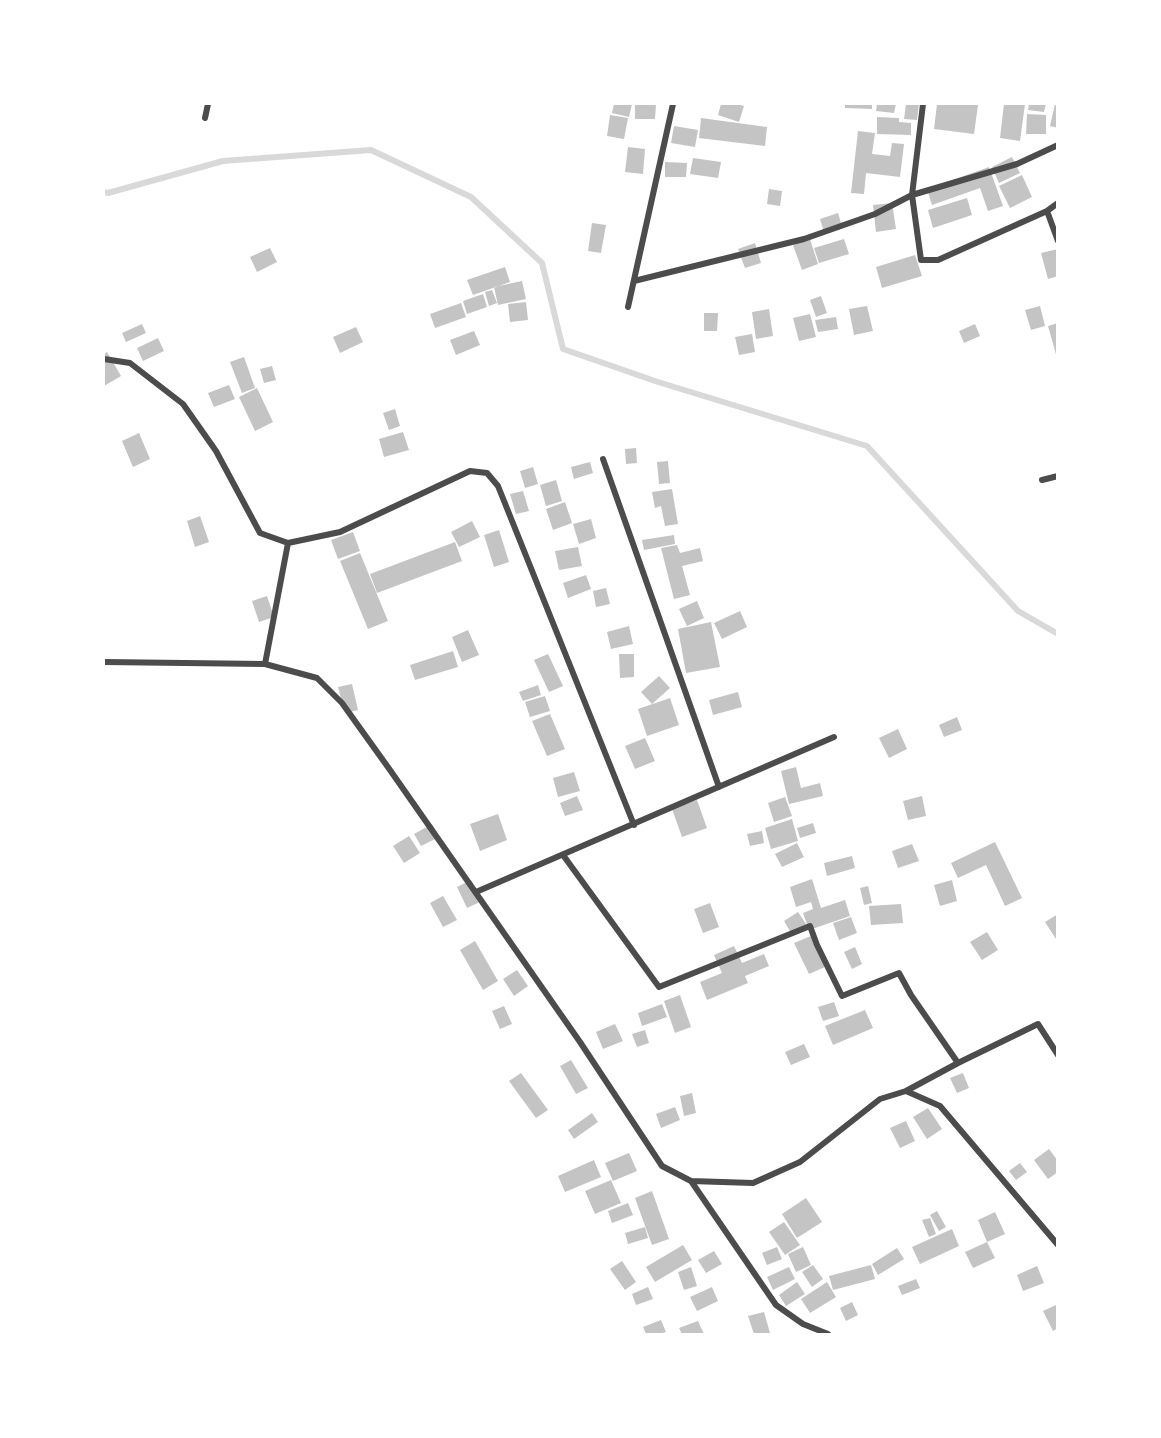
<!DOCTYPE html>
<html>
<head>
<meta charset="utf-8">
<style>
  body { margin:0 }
  #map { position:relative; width:1161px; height:1438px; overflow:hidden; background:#fff; font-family:"Noto Sans",sans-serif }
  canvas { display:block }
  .frame { position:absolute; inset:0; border:105px solid #fff; pointer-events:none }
</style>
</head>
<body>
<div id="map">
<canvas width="1161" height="1438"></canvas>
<div class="frame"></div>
</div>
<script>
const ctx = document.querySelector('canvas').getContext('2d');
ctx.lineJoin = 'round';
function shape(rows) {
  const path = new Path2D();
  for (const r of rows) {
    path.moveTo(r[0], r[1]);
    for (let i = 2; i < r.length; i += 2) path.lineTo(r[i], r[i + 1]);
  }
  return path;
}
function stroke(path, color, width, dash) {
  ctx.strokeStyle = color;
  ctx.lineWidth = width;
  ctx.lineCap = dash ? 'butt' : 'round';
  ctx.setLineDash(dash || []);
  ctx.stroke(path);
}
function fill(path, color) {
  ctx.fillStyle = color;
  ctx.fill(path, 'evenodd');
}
stroke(shape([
  [104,192,108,193,223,161,371,150,471,197,542,263,563,349,658,382,867,446,1018,611,1058,634]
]), '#d9d9d9', 6);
fill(shape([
  [614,104,632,104,629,117,612,113],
  [635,104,656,104,655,119,635,119],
  [721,104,737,104,744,106,739,122,718,115],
  [845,104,872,104,872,109,845,108],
  [877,104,896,104,894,113,876,111],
  [906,104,919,104,917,120,904,119],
  [937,104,978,105,974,134,934,129],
  [1004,104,1025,104,1020,141,1000,138],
  [1029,104,1046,104,1044,112,1028,110],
  [1055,104,1058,104,1058,128,1050,126],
  [1027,114,1046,115,1046,134,1026,134],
  [610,115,628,118,624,139,607,136],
  [877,117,899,118,899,122,911,123,911,135,877,134],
  [701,118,767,127,765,146,699,138],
  [674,126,698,130,695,147,671,143],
  [858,131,875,133,872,154,890,156,892,143,904,144,900,177,866,173,864,194,851,193],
  [628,147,645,149,643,174,625,172],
  [1012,157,1020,173,999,183,992,167],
  [693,158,721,162,718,178,690,174],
  [665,162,687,163,686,177,665,177],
  [989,167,1003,206,988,211,980,188,932,205,927,189],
  [1022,175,1032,197,1010,208,999,186],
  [769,189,782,191,780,206,767,204],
  [967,198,972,215,933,228,928,210],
  [892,203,896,229,876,232,873,205],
  [838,213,842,226,824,232,820,219],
  [592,223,606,225,601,253,588,251],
  [810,239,818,264,802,270,793,245],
  [844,239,849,254,819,263,814,248],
  [755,243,761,263,745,268,738,249],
  [270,248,277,262,257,272,250,257],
  [1058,249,1058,276,1048,279,1041,253],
  [915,255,922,276,882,288,876,267],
  [505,267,510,282,473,295,467,280],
  [522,281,526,299,498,305,494,287],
  [492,290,497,303,489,306,485,292],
  [483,294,487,307,467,314,463,301],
  [821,296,827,313,816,317,810,300],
  [526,302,528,320,510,322,508,304],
  [461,303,466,317,435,328,430,314],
  [867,306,873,331,854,335,849,309],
  [1040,306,1045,326,1031,330,1025,310],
  [769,309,773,336,756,339,752,312],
  [704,313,718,313,717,331,704,331],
  [810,314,816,337,799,341,793,318],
  [836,317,838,329,818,332,815,320],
  [1058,323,1058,358,1057,358,1048,326],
  [142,324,146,333,126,342,122,333],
  [975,324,980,336,964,343,959,331],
  [356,327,363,342,340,353,333,337],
  [474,331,480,345,456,355,450,340],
  [752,334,755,352,739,355,735,337],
  [158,338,164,351,143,361,137,348],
  [107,352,121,376,104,386,104,354],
  [244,357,255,388,242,393,230,362],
  [272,366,276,380,264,383,260,369],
  [229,385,235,399,214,407,208,393],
  [257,388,273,422,255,431,239,397],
  [395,409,400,426,389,430,383,413],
  [403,432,409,450,384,457,379,439],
  [139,433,150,459,133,467,122,441],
  [636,448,637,463,626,464,625,449],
  [668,461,670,483,659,484,657,462],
  [590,462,593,473,574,479,571,467],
  [533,467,538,484,525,488,520,471],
  [556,480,562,501,546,506,540,485],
  [672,489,678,524,665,526,661,506,655,508,652,492],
  [523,491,529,511,516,514,510,494],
  [565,502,572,523,553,530,546,509],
  [200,516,209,542,195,547,187,521],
  [591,519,596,538,579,544,573,524],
  [472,521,480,537,459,547,451,532],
  [499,530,509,562,494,567,484,535],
  [353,532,360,551,338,559,331,540],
  [674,535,675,544,644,550,642,540],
  [455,542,462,561,377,593,370,574],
  [677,545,680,553,700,548,703,561,682,566,690,595,674,599,661,548],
  [578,547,582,566,559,570,555,551],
  [360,553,388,621,368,629,340,561],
  [586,575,591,589,568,598,563,583],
  [606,588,610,604,596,607,593,591],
  [267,596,274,617,259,622,252,601],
  [697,601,704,618,687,626,679,609],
  [740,611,747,627,722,639,714,623],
  [711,622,720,667,686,673,678,629],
  [629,626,633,644,611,649,607,632],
  [468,630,479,655,462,662,452,637],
  [453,651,458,667,415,680,410,665],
  [548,654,563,686,549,692,534,660],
  [619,654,634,654,634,677,620,678],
  [659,676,670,688,652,704,641,692],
  [352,684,358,710,345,713,338,687],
  [538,685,541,695,523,701,519,692],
  [738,692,742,707,713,715,709,700],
  [545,696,550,711,530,717,525,702],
  [670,698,679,725,647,736,638,709],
  [550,714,565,749,547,756,532,721],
  [957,717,962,730,944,737,939,725],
  [898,729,907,749,889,758,879,738],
  [645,738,655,761,635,769,625,746],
  [796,767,801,788,820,783,823,796,789,804,781,771],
  [574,772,580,791,558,797,553,778],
  [577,796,583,810,565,816,560,803],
  [922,796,926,816,908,820,903,801],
  [785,797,792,816,774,822,768,803],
  [697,800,707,828,682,837,672,809],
  [498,814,507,840,480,851,470,824],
  [792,819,798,841,771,849,765,828],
  [813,823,816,833,800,838,797,828],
  [432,824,439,837,421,846,414,834],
  [762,831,764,843,750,846,747,834],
  [409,836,420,853,404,863,393,846],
  [995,842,1022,898,1005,906,986,865,958,878,951,863],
  [797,843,804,857,782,867,775,854],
  [912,844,919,861,898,868,892,851],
  [852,856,855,868,827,876,824,863],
  [812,879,821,908,845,900,850,916,809,930,803,913,813,909,811,902,796,907,790,887],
  [471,880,482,901,467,908,457,887],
  [952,880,957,901,940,906,934,885],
  [868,886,872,903,864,905,860,888],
  [443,896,457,920,443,927,430,903],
  [710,903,719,927,703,933,694,909],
  [901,904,903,923,871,925,869,906],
  [798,912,808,927,793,936,784,921],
  [1058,914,1058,938,1056,939,1045,922],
  [851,917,857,933,839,940,833,923],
  [987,932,998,950,982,960,970,942],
  [811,936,825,967,809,974,794,943],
  [475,941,498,981,483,990,460,950],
  [734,946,742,963,764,954,769,966,745,976,748,983,707,1000,700,982,722,973,714,955],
  [855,947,862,964,852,969,844,952],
  [517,970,528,986,514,996,503,979],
  [680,995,691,1027,675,1033,664,1001],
  [834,1002,839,1016,823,1021,818,1007],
  [662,1004,667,1017,642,1026,638,1013],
  [504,1006,512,1024,500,1029,492,1011],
  [865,1010,873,1028,833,1045,825,1026],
  [615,1024,623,1041,603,1049,596,1032],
  [645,1030,649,1043,637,1047,632,1034],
  [804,1044,810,1057,791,1065,785,1052],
  [571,1060,588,1088,576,1094,560,1066],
  [521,1073,548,1110,536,1118,509,1081],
  [963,1073,969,1088,957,1093,950,1078],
  [692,1093,696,1113,684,1116,680,1096],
  [675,1107,680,1120,661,1128,656,1114],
  [928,1108,942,1129,927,1139,913,1117],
  [592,1113,598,1122,574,1139,568,1130],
  [906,1121,915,1141,900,1148,890,1128],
  [1049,1149,1058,1161,1058,1172,1048,1179,1034,1160],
  [629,1153,637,1171,613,1181,605,1163],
  [594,1160,601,1177,565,1192,558,1176],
  [1020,1163,1027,1172,1016,1180,1009,1171],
  [611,1180,621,1203,595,1214,585,1191],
  [652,1191,669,1239,652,1245,635,1198],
  [806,1198,822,1222,797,1238,782,1214],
  [628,1203,633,1215,612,1223,608,1211],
  [937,1211,946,1227,939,1231,930,1215],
  [995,1212,1005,1234,987,1242,978,1220],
  [930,1218,936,1234,929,1237,922,1220],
  [784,1222,800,1245,785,1255,769,1232],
  [645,1227,648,1238,628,1244,625,1233],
  [952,1229,959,1246,920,1264,912,1247],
  [987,1242,995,1258,973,1268,965,1252],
  [683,1245,692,1260,655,1282,646,1267],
  [777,1247,782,1259,767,1265,762,1253],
  [803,1247,811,1265,796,1272,788,1254],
  [897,1248,904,1259,878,1275,872,1264],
  [714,1251,722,1264,706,1273,698,1260],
  [622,1261,636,1282,625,1290,610,1269],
  [813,1265,823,1279,812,1287,802,1272],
  [871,1265,875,1279,833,1290,829,1276],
  [1037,1266,1044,1283,1023,1291,1017,1275],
  [691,1267,697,1286,684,1290,678,1272],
  [789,1267,795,1279,773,1290,767,1277],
  [916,1279,920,1288,902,1295,898,1286],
  [797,1282,805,1294,786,1306,779,1295],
  [827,1282,836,1297,810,1313,801,1299],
  [648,1287,653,1299,636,1305,632,1294],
  [712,1287,718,1301,697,1311,690,1297],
  [852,1302,858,1315,846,1321,840,1308],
  [1056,1305,1058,1328,1053,1331,1043,1311],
  [764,1312,770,1333,754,1334,748,1316],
  [661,1320,666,1332,659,1334,646,1334,643,1327],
  [698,1321,704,1334,682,1334,679,1328]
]), '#c4c4c4');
stroke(shape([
  [923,104,912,195,921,260,938,260,1047,211,1058,203],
  [205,118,208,104],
  [1047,211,1058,241],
  [634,281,804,239,875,214,912,195,1017,164,1058,145],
  [628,307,673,104],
  [104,359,130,363,183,404,216,451,260,533,288,543,340,532,470,471,487,473,498,486,634,825],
  [603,459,719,787],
  [1042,480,1058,476],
  [104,662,265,664,317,678,342,703,390,770,580,1042,662,1166,691,1181,753,1183,800,1162,880,1099,906,1091,940,1106,1058,1245],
  [265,664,288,543],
  [563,855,659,987,810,926,817,945,842,996,899,973,911,995,958,1063,1038,1024,1058,1055],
  [476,892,834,737],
  [906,1091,958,1063],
  [691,1181,776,1305,803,1324,828,1334]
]), '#4c4c4c', 6);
</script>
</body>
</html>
